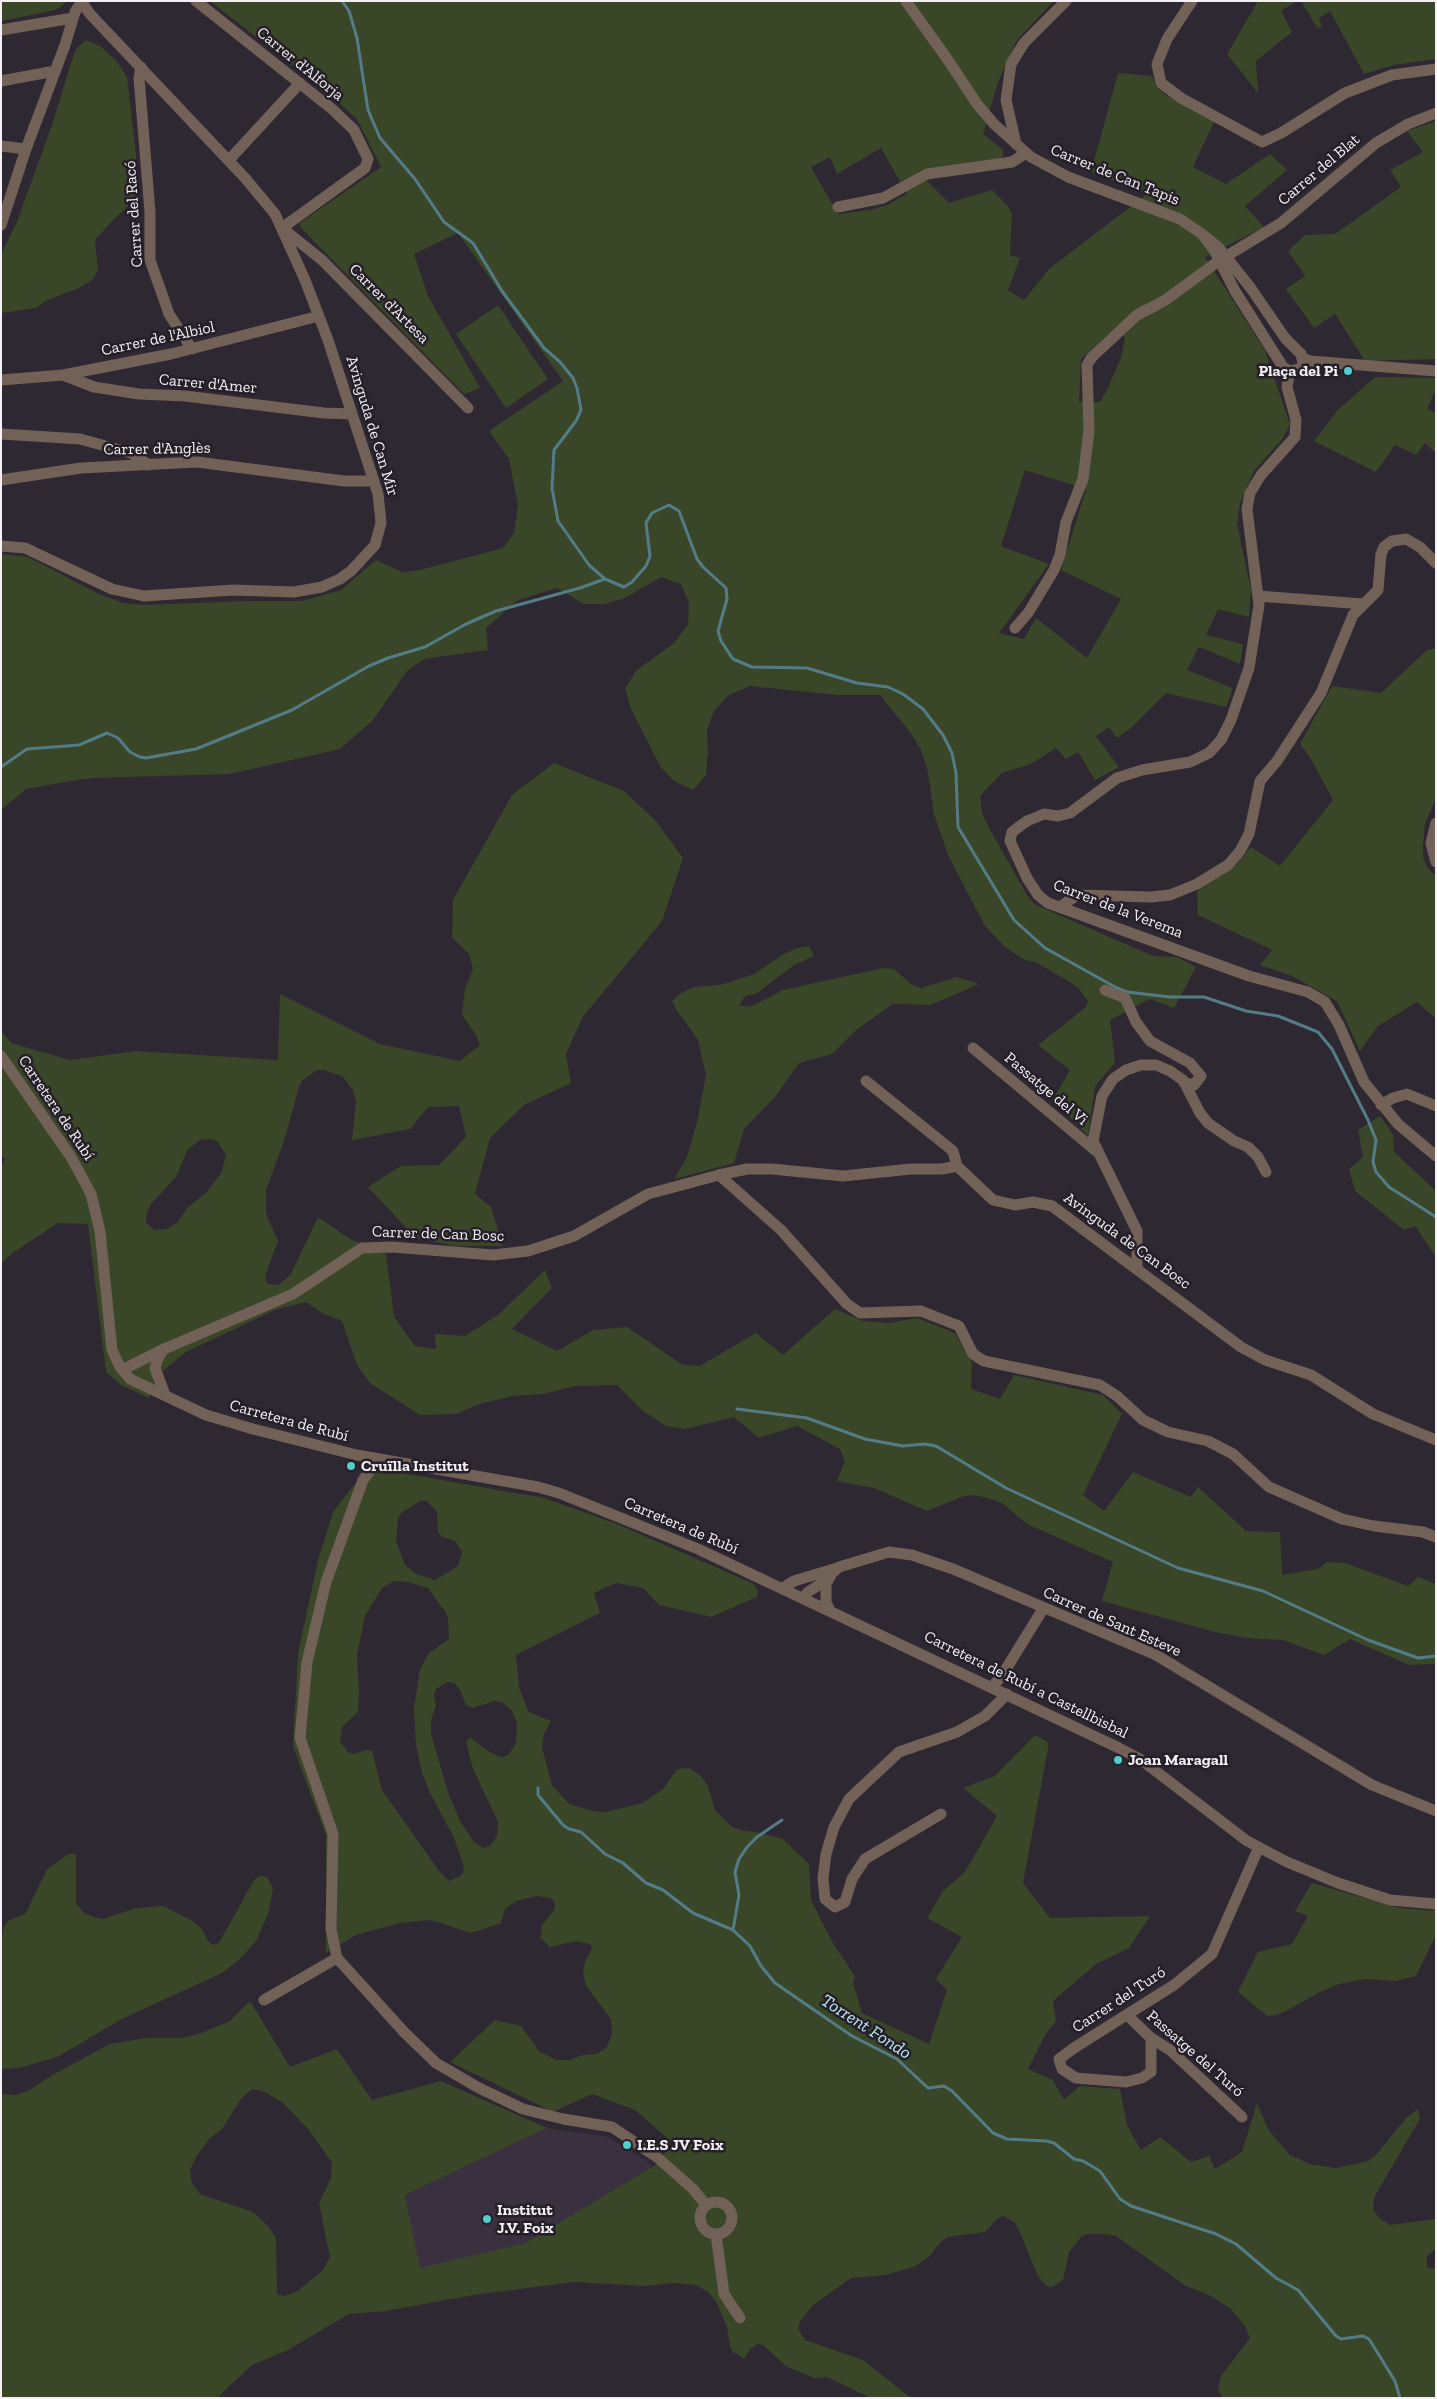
<!DOCTYPE html>
<html>
<head>
<meta charset="utf-8">
<style>
  body { margin:0 }
  #map { position:relative; width:1437px; height:2399px; overflow:hidden; background:#2e2832; font-family:"Zilla Slab",serif }
  canvas { display:block }
  .frame { position:absolute; inset:0; border:2px solid #f4f0f6; pointer-events:none }
</style>
</head>
<body>
<div id="map">
<canvas width="1437" height="2399"></canvas>
<div class="frame"></div>
</div>
<script>
const ctx = document.querySelector('canvas').getContext('2d');
ctx.lineJoin = 'round';
function fill(path, color) {
  ctx.fillStyle = color;
  ctx.fill(path, 'evenodd');
}
function shape(rows) {
  const path = new Path2D();
  for (const r of rows) {
    if (r.length === 3) {
      path.moveTo(r[0] + r[2], r[1]);
      path.arc(r[0], r[1], r[2], 0, 2 * Math.PI);
      continue;
    }
    path.moveTo(r[0], r[1]);
    for (let i = 2; i < r.length; i += 2) path.lineTo(r[i], r[i + 1]);
  }
  return path;
}
function stroke(path, color, width, dash) {
  ctx.strokeStyle = color;
  ctx.lineWidth = width;
  ctx.lineCap = dash ? 'butt' : 'round';
  ctx.setLineDash(dash || []);
  ctx.stroke(path);
}
function label(font, color, halo, rows, align = 'center') {
  ctx.font = font + ' "Zilla Slab",serif';
  ctx.lineWidth = 5;
  ctx.setLineDash([]);
  ctx.textBaseline = 'middle';
  ctx.strokeStyle = halo;
  ctx.fillStyle = color;
  for (const [text, x, y, turn = 0] of rows) {
    ctx.save();
    ctx.translate(x, y);
    ctx.rotate((+turn || 0) * Math.PI / 180);
    ctx.textAlign = isNaN(turn) ? turn : align;
    if (halo) ctx.strokeText(text, 0, 0);
    ctx.fillText(text, 0, 0);
    ctx.restore();
  }
}
fill(shape([
  [547,2128,609,2137,654,2166,525,2243,419,2269,405,2195]
]), '#3a3040');
fill(shape([
  [1,1,68,1,56,10,1,21],
  [210,1,1054,1,1017,40,998,82,983,134,1003,150,1003,155,1001,158,918,172,949,203,992,190,1007,205,1012,213,1010,255,1020,258,1008,290,1024,300,1049,269,1147,194,1091,172,1118,73,1152,76,1156,86,1164,94,1214,122,1193,167,1226,184,1270,154,1287,170,1245,206,1264,227,1205,257,1265,350,1290,424,1283,438,1254,471,1240,503,1237,524,1251,590,1249,617,1218,609,1206,635,1243,644,1240,664,1199,647,1187,670,1233,688,1226,707,1166,693,1131,728,1117,738,1109,727,1096,736,1119,767,1095,780,1078,752,1066,759,1056,748,1031,764,1002,773,980,796,982,813,989,828,1027,895,1034,904,1153,956,1177,957,1196,967,1174,1008,1150,999,1110,1020,1115,1062,1095,1087,1088,1136,1053,1100,1070,1070,1038,1045,1086,1007,1088,1001,1078,988,1065,979,1035,962,1025,960,1006,948,985,926,948,855,934,814,928,772,921,750,910,732,880,695,837,695,750,686,729,695,714,711,707,730,708,753,706,775,693,790,674,781,660,766,631,709,625,688,637,670,674,643,688,624,689,603,681,584,661,577,625,598,605,604,584,604,557,588,518,600,486,628,488,650,424,659,407,671,373,720,340,749,230,774,92,778,71,781,26,789,1,810,1,554,28,557,99,594,123,603,145,605,245,601,302,601,341,590,376,560,402,572,420,570,503,548,514,533,518,506,509,459,489,431,563,381,458,233,414,254,428,296,480,388,464,394,301,228,300,223,381,167,357,119,335,99],
  [881,148,907,194,887,205,870,210,838,214,811,167,830,157,837,174],
  [1116,327,1125,338,1121,358,1107,390,1100,402,1079,402,1081,359],
  [1025,470,1086,489,1061,570,1121,599,1087,658,1036,618,1024,639,999,633,1049,564,1001,546],
  [1258,1,1297,1,1281,11,1292,32,1256,61,1258,93,1227,54],
  [1301,1,1436,1,1436,59,1393,65,1364,74,1330,11,1319,18,1322,26,1318,29],
  [86,40,100,46,116,60,127,77,136,155,137,186,135,200,115,218,95,240,98,271,92,280,77,289,47,300,36,308,1,313,1,254,17,222,53,122,71,63,76,49],
  [1436,121,1436,359,1365,361,1335,314,1314,328,1286,289,1305,276,1288,251,1305,235,1335,234,1401,187,1390,170,1423,152,1407,131],
  [498,305,548,379,506,408,456,334],
  [1375,377,1436,378,1436,389,1427,409,1436,413,1436,453,1425,443,1416,455,1395,445,1376,472,1314,441,1338,410],
  [1436,648,1436,798,1425,824,1423,845,1423,857,1427,867,1436,877,1436,1015,1434,1017,1417,1002,1378,1026,1360,1051,1337,1001,1292,976,1260,965,1272,950,1198,915,1197,891,1234,867,1251,847,1280,866,1333,800,1311,759,1300,744,1332,686,1381,693,1427,650],
  [554,763,624,791,656,821,683,858,662,921,582,1018,566,1054,571,1083,524,1105,490,1138,475,1194,491,1207,503,1246,456,1246,416,1238,368,1187,401,1166,439,1165,466,1137,459,1106,428,1107,410,1129,352,1140,356,1102,353,1090,342,1076,324,1070,317,1070,302,1081,299,1087,285,1138,266,1190,266,1214,278,1241,266,1273,265,1279,268,1284,279,1285,291,1274,318,1217,350,1239,386,1254,394,1317,415,1346,436,1349,435,1334,465,1336,498,1315,545,1270,552,1288,512,1329,557,1351,593,1330,627,1327,683,1365,700,1366,756,1333,783,1355,835,1309,863,1321,888,1323,917,1318,955,1333,972,1363,971,1389,1000,1399,1014,1375,1103,1395,1122,1414,1083,1495,1104,1511,1133,1472,1191,1497,1198,1487,1246,1531,1280,1532,1282,1575,1318,1569,1327,1562,1345,1563,1408,1586,1418,1577,1436,1584,1436,1664,1409,1665,1350,1639,1324,1655,1283,1640,1246,1638,1215,1632,1102,1601,1113,1562,1027,1524,1002,1503,984,1497,971,1495,964,1496,927,1511,874,1488,837,1481,845,1461,840,1449,797,1426,759,1438,734,1417,685,1429,666,1426,643,1411,617,1385,576,1386,543,1394,512,1396,476,1405,457,1414,420,1415,370,1383,357,1365,342,1321,322,1313,306,1302,277,1309,186,1352,159,1374,149,1398,121,1385,106,1372,88,1224,58,1223,14,1252,1,1263,1,1169,5,1159,1,1156,1,1031,11,1043,70,1060,136,1051,278,1060,280,994,380,1044,460,1061,480,1045,476,1035,462,1015,465,989,473,969,469,954,452,937,453,900,512,795],
  [212,1139,217,1141,226,1155,221,1173,207,1192,187,1208,177,1223,166,1229,154,1230,146,1222,146,1216,150,1205,176,1177,187,1150,200,1140],
  [809,946,814,956,794,965,757,993,745,996,739,1005,750,1007,783,990,883,968,894,969,911,984,921,988,957,977,979,984,931,1005,893,1004,856,1030,832,1054,799,1063,775,1097,744,1129,734,1163,674,1179,687,1157,697,1122,706,1075,698,1040,677,1011,672,1001,681,993,694,987,720,985,754,974,784,954,797,948],
  [1380,1116,1393,1134,1394,1152,1436,1191,1436,1257,1415,1226,1404,1230,1355,1191,1349,1169,1363,1157,1358,1130],
  [379,1469,544,1498,617,1524,754,1584,758,1591,757,1597,711,1617,659,1605,643,1588,616,1583,594,1593,600,1613,516,1655,519,1688,529,1712,551,1721,544,1734,542,1747,552,1785,569,1804,593,1811,606,1812,643,1803,663,1789,677,1769,689,1768,700,1775,708,1786,715,1810,732,1827,745,1831,756,1832,783,1839,809,1864,811,1900,834,1945,855,1976,853,1983,862,2013,929,2044,947,1990,936,1979,962,1937,927,1918,943,1891,965,1872,997,1816,963,1788,995,1776,1035,1735,1049,1743,1023,1883,1050,1918,1150,1916,1129,1948,1096,1964,1053,2001,1056,2021,1045,2035,1028,2069,1053,2080,1064,2100,1080,2086,1120,2089,1127,2125,1141,2150,1160,2137,1191,2162,1209,2156,1215,2169,1242,2152,1257,2103,1269,2131,1290,2155,1310,2164,1336,2168,1368,2161,1376,2155,1407,2117,1418,2109,1420,2119,1380,2187,1374,2198,1373,2210,1380,2219,1390,2225,1436,2219,1436,2249,1427,2256,1427,2267,1436,2269,1436,2398,1222,2398,1218,2389,1221,2376,1250,2338,1245,2326,1230,2308,1209,2295,1186,2286,1116,2236,1104,2234,1089,2234,1082,2236,1069,2252,1063,2280,1052,2287,1046,2286,1038,2276,1018,2228,1015,2223,1004,2216,998,2218,985,2232,947,2237,938,2245,930,2256,914,2267,885,2275,851,2278,812,2306,800,2322,798,2329,805,2340,863,2360,911,2398,871,2398,827,2377,814,2378,786,2366,763,2345,758,2344,750,2349,744,2359,733,2352,730,2346,727,2327,717,2303,708,2292,696,2285,674,2283,644,2286,574,2282,473,2295,386,2311,349,2314,288,2350,252,2365,217,2398,1,2398,1,2094,15,2095,28,2091,49,2077,110,2044,146,2038,182,2038,201,2033,230,2021,250,2001,290,2067,337,2049,372,2100,441,2081,547,2128,405,2195,420,2268,525,2243,654,2166,673,2143,635,2110,592,2094,553,2112,450,2062,495,2020,521,2026,539,2051,556,2060,569,2060,583,2055,597,2054,607,2047,612,2034,611,2019,586,1986,583,1973,585,1961,592,1949,590,1944,576,1941,550,1947,540,1938,542,1925,554,1910,555,1903,551,1898,537,1896,516,1901,505,1909,501,1923,471,1933,431,1920,400,1923,356,1935,326,1953,326,1835,293,1747,298,1653,318,1560,333,1512,354,1485],
  [420,1501,427,1501,437,1512,438,1532,442,1537,455,1541,462,1552,458,1566,435,1580,416,1574,405,1565,396,1541,398,1519,401,1513],
  [394,1581,408,1582,428,1588,446,1613,448,1619,449,1639,429,1653,420,1669,414,1709,416,1745,422,1773,429,1791,454,1838,463,1864,464,1871,460,1876,449,1881,439,1871,382,1790,372,1751,366,1750,354,1754,348,1752,340,1741,342,1727,358,1712,359,1692,357,1655,365,1616,382,1588],
  [448,1682,454,1683,459,1688,466,1705,473,1708,494,1701,502,1702,512,1711,517,1723,516,1743,509,1754,503,1757,497,1756,485,1749,470,1737,466,1742,473,1769,498,1822,497,1836,490,1846,484,1848,474,1842,460,1821,449,1795,431,1734,431,1720,436,1705,434,1695,436,1689],
  [252,2089,265,2092,283,2103,308,2129,332,2163,331,2178,319,2203,330,2257,323,2270,298,2291,284,2296,277,2294,276,2238,268,2226,253,2212,200,2194,192,2183,191,2177,190,2170,196,2157,210,2138,222,2129,241,2099],
  [69,1854,76,1854,76,1903,84,1913,96,1918,103,1919,136,1908,163,1906,191,1920,202,1929,208,1941,213,1945,219,1943,254,1880,260,1876,267,1877,273,1888,269,1912,256,1941,240,1959,222,1973,122,2019,57,2057,19,2068,1,2069,1,1942,4,1927,8,1921,26,1913,47,1869],
  [1312,1883,1399,1908,1436,1911,1436,1935,1416,1976,1396,1981,1366,1979,1339,1984,1318,1993,1288,2010,1276,2015,1267,2016,1238,1992,1258,1952,1292,1944,1308,1916,1295,1911]
]), '#394628');
stroke(shape([
  [342,1,349,11,357,38,368,110,380,138,415,179,444,222,473,243,502,291,544,348,560,362,573,378,577,388,581,410,576,421,554,450,552,488,558,521,589,565,605,579,624,587,632,582,646,566,650,556,646,523,652,513,669,505,679,511,697,559,703,567,726,588,727,599,718,631,721,641,733,659,752,667,807,668,857,683,888,687,903,694,923,709,943,735,952,753,956,773,958,827,1014,920,1045,948,1117,988,1127,992,1170,997,1204,997,1246,1011,1278,1016,1318,1032,1332,1049,1368,1120,1376,1140,1373,1162,1376,1172,1389,1187,1436,1217],
  [1,767,27,749,79,745,107,733,118,738,130,752,140,757,146,758,196,749,292,710,369,666,388,658,425,647,466,624,496,611,580,588,605,579],
  [737,1409,807,1418,865,1439,903,1446,925,1444,936,1446,1006,1488,1178,1568,1263,1591,1368,1640,1418,1658,1436,1656],
  [538,1788,538,1795,563,1825,569,1829,581,1832,605,1854,623,1863,646,1883,663,1890,693,1913,733,1930,750,1946,761,1966,775,1983,852,2036,897,2059,928,2088,944,2086,952,2091,993,2133,1007,2139,1046,2141,1054,2143,1074,2159,1083,2161,1100,2171,1120,2199,1131,2206,1216,2234,1236,2244,1276,2278,1298,2290,1336,2336,1341,2339,1363,2336,1369,2339,1395,2381,1400,2398],
  [733,1930,739,1895,735,1872,739,1859,747,1847,757,1837,782,1820]
]), '#547c86', 3);
stroke(shape([
  [196,1,332,109,354,130,368,159,365,168,282,228,322,260,468,408],
  [906,1,950,63,977,104,994,124,1031,157,1068,177,1180,219,1202,234,1218,247,1250,287,1285,338,1301,354,1303,364,1300,369,1290,371,1283,367,1235,291,1214,250,1202,234],
  [1192,1,1167,39,1157,64,1161,83,1181,98,1262,142,1281,133,1345,93,1392,75,1436,69],
  [1,30,73,18],
  [141,67,139,78,150,212,150,260,169,314,192,349],
  [1,81,55,71],
  [1016,144,1006,100,1011,64,1024,43,1066,1],
  [1,146,26,149],
  [229,160,300,83],
  [838,207,883,198,927,174,1012,162,1026,153],
  [1,225,26,149,65,45,75,12,82,1],
  [1303,358,1310,361,1436,371],
  [1290,371,1287,387,1296,420,1295,437,1261,475,1250,493,1247,509,1259,605,1249,668,1231,720,1221,740,1209,753,1190,762,1142,770,1117,778,1070,813,1058,816,1044,814,1027,821,1012,832,1010,841,1027,878,1038,895,1048,903,1249,976,1308,992,1325,1002,1339,1025,1364,1082,1398,1124,1436,1156],
  [63,375,94,387,139,394,185,396,324,413,352,414],
  [1,380,63,375,171,354,319,316],
  [1,434,80,439,131,453,149,465],
  [1,480,81,468,197,462,344,481,374,481],
  [1,546,25,548,112,589,144,596,233,590,294,592,322,587,340,579,351,571,375,545,381,523,378,494,328,340,305,280,275,214,245,178,90,14,81,1],
  [1258,596,1363,604],
  [1015,628,1028,613,1054,570,1060,555,1066,522,1083,479,1089,431,1087,365,1092,357,1137,315,1164,301,1220,260,1281,223,1376,143,1408,124,1436,113],
  [1436,823,1431,843,1436,862],
  [1060,907,1077,895,1151,897,1170,895,1197,884,1228,865,1240,851,1249,834,1260,781,1277,761,1321,693,1353,615,1378,590,1381,554,1384,547,1392,541,1406,539,1420,547,1436,563],
  [1105,990,1125,998,1136,1022,1150,1041,1190,1063,1201,1076,1194,1085,1184,1083],
  [973,1048,1096,1151],
  [1,1056,71,1157,91,1194,100,1231,112,1350,120,1367,130,1379,206,1415,253,1429,357,1455,538,1487,559,1493,698,1549,1119,1748,1140,1759,1247,1841,1287,1862,1338,1883,1390,1900,1436,1904],
  [866,1081,953,1151,957,1166],
  [1381,1105,1393,1098,1407,1094,1436,1106],
  [719,1175,781,1230,847,1304,860,1313,921,1311,959,1326,973,1354,984,1361,1100,1385,1117,1396,1143,1420,1168,1432,1208,1441,1233,1454,1269,1487,1342,1519,1374,1526,1423,1532,1436,1537],
  [1137,1269,1137,1231,1093,1141,1102,1096,1113,1079,1126,1070,1141,1065,1156,1065,1170,1071,1183,1080,1200,1113,1208,1123,1234,1141,1248,1147,1258,1157,1266,1172],
  [164,1349,158,1358,155,1368,165,1395],
  [122,1370,164,1349,293,1294,362,1248,392,1247,493,1255,528,1251,574,1236,648,1194,719,1175,747,1169,772,1169,843,1176,911,1169,942,1169,957,1166,993,1200,1015,1205,1033,1202,1052,1206,1241,1347,1265,1360,1311,1375,1373,1414,1436,1440],
  [379,1459,363,1480,326,1582,307,1662,300,1738,333,1834,331,1929,337,1958,404,2032,436,2063,479,2088,523,2109,563,2119,612,2127,658,2158,693,2189,706,2205],
  [783,1588,794,1581,837,1568],
  [803,1598,808,1592,828,1579],
  [830,1611,826,1602,826,1584,832,1573,839,1567,889,1552,912,1555,953,1569,1156,1655,1372,1785,1436,1811],
  [992,1687,1001,1677,1043,1609],
  [941,1814,865,1859,852,1879,845,1902,835,1907,825,1899,823,1878,826,1854,834,1827,849,1799,899,1752,957,1732,985,1716,1007,1694],
  [264,2000,337,1958],
  [1127,2015,1151,2038,1170,2050,1242,2117],
  [1151,2038,1151,2072,1142,2078,1126,2082,1076,2078,1062,2069,1059,2059,1074,2048,1174,1985,1212,1954,1259,1847],
  [716,2218,16],
  [716,2234,724,2294,740,2318]
]), '#716156', 11);
for (const [x, y, r, color] of [
  [1348,371,5,"#52cdcd"],
  [351,1466,5,"#52cdcd"],
  [1118,1760,5,"#52cdcd"],
  [627,2145,5,"#52cdcd"],
  [487,2219,5,"#52cdcd"]
]) {
  const dot = new Path2D();
  dot.arc(x, y, r, 0, 2 * Math.PI);
  ctx.fillStyle = color;
  ctx.fill(dot);
  stroke(dot, '#251f28', 2);
}
label('16px', '#f4f0f6', '#251f28', [
  ["Carrer d'Alforja",300,64,39],
  ["Carrer del Blat",1319,170,-40],
  ["Carrer de Can Tapis",1115,175,22],
  ["Carrer del Racó",134,214,-94],
  ["Carrer d'Artesa",389,304,45],
  ["Carrer de l'Albiol",158,339,-12],
  ["Carrer d'Amer",208,384,5],
  ["Avinguda de Can Mir",372,426,73],
  ["Carrer d'Anglès",157,449,-1],
  ["Carrer de la Verema",1118,909,21],
  ["Passatge del Vi",1046,1089,40],
  ["Carretera de Rubí",56,1108,56],
  ["Carrer de Can Bosc",438,1234,2],
  ["Avinguda de Can Bosc",1127,1241,36],
  ["Carretera de Rubí",289,1421,15],
  ["Carretera de Rubí",681,1526,23],
  ["Carrer de Sant Esteve",1112,1622,24],
  ["Carretera de Rubí a Castellbisbal",1026,1685,26],
  ["Carrer del Turó",1119,2000,-33],
  ["Passatge del Turó",1195,2054,41]
]);
label('bold 16px', '#f4f0f6', '#251f28', [
  ["Plaça del Pi",1338,371,"right"],
  ["Cruïlla Institut",361,1466],
  ["Joan Maragall",1128,1760],
  ["I.E.S JV Foix",637,2145],
  ["Institut",497,2210],
  ["J.V. Foix",497,2228]
], 'left');
label('italic 18px', '#b9ecf8', '#251f28', [
  ["Torrent Fondo",866,2027,33]
]);
</script>
</body>
</html>
